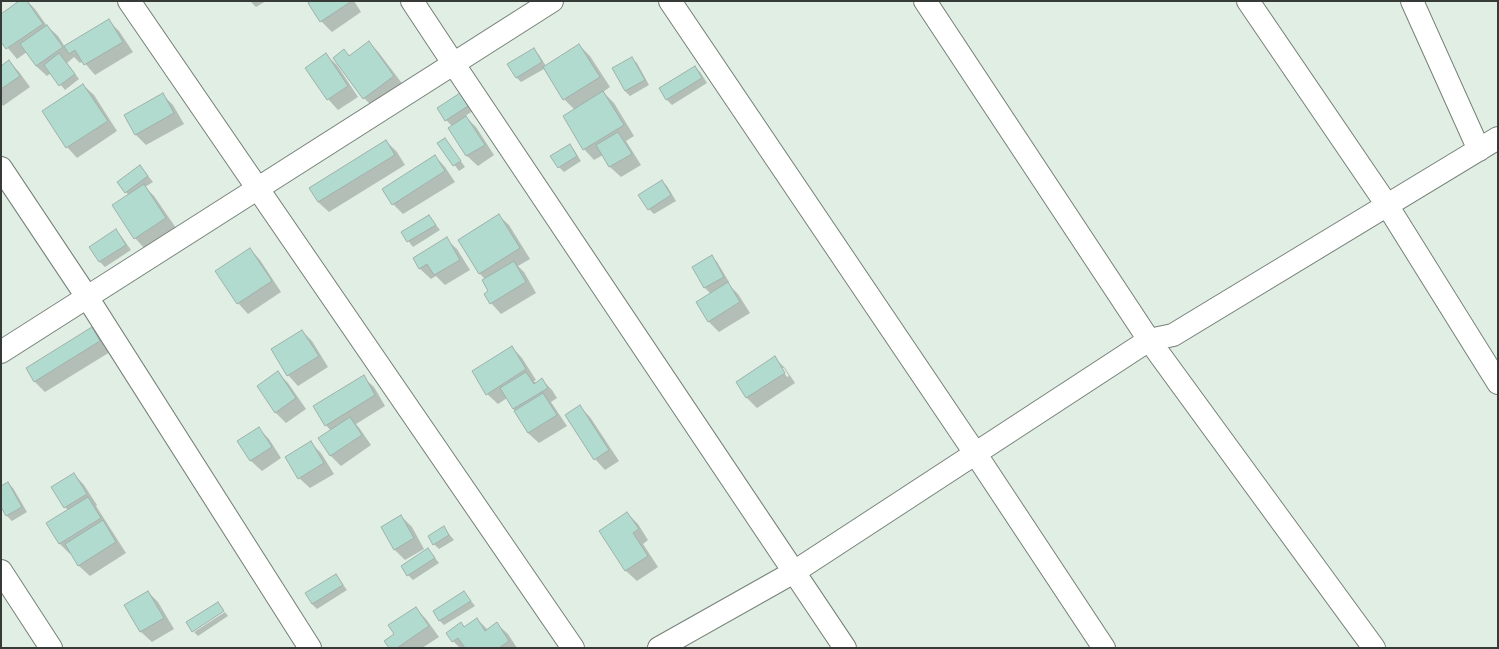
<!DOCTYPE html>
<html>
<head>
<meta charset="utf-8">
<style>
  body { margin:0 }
  #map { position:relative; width:1499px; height:649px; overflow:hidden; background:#e0eee4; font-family:Overpass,sans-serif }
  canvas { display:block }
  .frame { position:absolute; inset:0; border:2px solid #363b37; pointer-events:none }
</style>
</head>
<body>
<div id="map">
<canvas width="1499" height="649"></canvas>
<div class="frame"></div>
</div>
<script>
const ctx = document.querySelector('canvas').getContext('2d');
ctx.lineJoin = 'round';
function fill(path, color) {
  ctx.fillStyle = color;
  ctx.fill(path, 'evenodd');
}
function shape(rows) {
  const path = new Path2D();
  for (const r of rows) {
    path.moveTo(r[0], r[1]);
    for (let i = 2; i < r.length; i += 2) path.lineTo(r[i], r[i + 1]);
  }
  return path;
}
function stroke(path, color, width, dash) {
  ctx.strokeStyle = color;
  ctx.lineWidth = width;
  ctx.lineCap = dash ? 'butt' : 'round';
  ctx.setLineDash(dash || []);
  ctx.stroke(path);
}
fill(shape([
  [20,1,27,1,35,9,47,26,58,36,65,47,109,21,119,31,133,52,95,75,83,61,80,63,74,57,67,63,79,79,65,90,51,73,47,76,36,66,27,52,17,59,1,40,1,15],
  [250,1,266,1,256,7],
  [313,1,354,1,361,12,332,32,321,21,310,3],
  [369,42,379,53,404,86,374,108,364,98,344,51,350,56],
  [579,45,590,56,610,87,603,92,614,103,634,136,626,141,641,165,621,177,610,167,603,155,594,160,584,149,575,110,564,99,544,69,521,82,516,77,534,50,539,55,546,66],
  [326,55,337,65,358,97,338,110,328,99],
  [631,58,637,63,649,85,630,96,625,91],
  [9,61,19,72,30,87,3,106,1,103,1,67],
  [695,67,700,72,707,83,672,105,667,100,660,88],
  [83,85,94,95,117,131,77,158,67,147],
  [162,94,173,105,184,124,146,145,136,135,125,116],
  [459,94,473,111,465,116,476,127,494,155,478,166,467,156,449,128,452,126,446,120,438,108],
  [445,139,465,167,459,171,439,144],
  [386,141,397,152,405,165,329,212,318,202],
  [569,145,574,150,581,161,564,172,559,167],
  [435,156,445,167,455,182,403,214,393,204],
  [140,166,153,182,145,187,154,196,176,228,145,249,135,238,129,196,119,182],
  [662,181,667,186,676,201,654,214,649,209],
  [498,215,509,225,530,259,518,266,524,272,536,293,501,314,491,303,490,292,485,279,480,274,459,240],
  [429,216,440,230,413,247,402,233],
  [116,231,121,236,131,250,105,267,100,262,91,247],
  [446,239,457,249,470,270,445,285,436,276,431,279,420,269,414,258],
  [250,249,260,260,281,292,248,314,238,303,217,271],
  [712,257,717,262,729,282,727,283,738,294,750,313,719,332,709,322,697,302,711,294,705,288,693,267],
  [92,328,102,339,110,352,45,392,35,382,27,369],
  [302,331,312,341,328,367,298,386,288,375],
  [512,347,522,358,536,380,534,381,536,383,542,380,552,390,557,398,551,402,567,426,539,443,528,433,507,398,498,404,487,394],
  [775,358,785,368,795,383,757,408,747,398,737,383],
  [781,368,784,368,789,376,787,377],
  [278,373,288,383,306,409,286,423,275,412],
  [363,377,374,387,385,406,356,424,360,429,371,445,341,466,330,455,331,431,326,425],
  [580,407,590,417,619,461,605,470,595,459],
  [258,428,269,439,281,458,262,471,251,461,239,441],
  [311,443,321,453,334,474,310,488,299,478],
  [74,474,84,485,97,505,96,506,126,553,90,576,79,566,71,553,70,554,59,543,68,511,53,487],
  [8,483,13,488,27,512,12,521,7,516,1,505,1,488],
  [627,513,638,524,648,540,643,544,658,567,637,581,626,571,600,531],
  [401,516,412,527,424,549,405,560,394,549],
  [443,527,454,540,439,549,434,544],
  [428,549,439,563,413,580,408,575],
  [336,575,347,590,317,609,312,604],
  [148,592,158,602,174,629,152,642,141,632,125,605],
  [464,592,475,606,444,625,439,620],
  [415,608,426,619,439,637,422,648,390,648],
  [225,612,228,616,198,636,194,632],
  [477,619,488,630,497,624,508,634,517,648,460,648,453,641,461,624,465,627]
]), '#0003');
const building = shape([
  [19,1,27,1,43,24,6,49,1,42,1,14,19,1],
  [311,1,352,1,320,22,308,3,311,1],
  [109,19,123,42,84,65,75,50,69,54,64,46,109,19],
  [47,25,63,47,36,66,20,44,47,25],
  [369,41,394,76,363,99,333,58,344,49,349,56,369,41],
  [579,44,600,77,563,100,543,67,579,44],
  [534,48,542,62,516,78,507,64,534,48],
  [59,53,75,74,59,86,44,65,59,53],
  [326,53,348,86,327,100,305,68,326,53],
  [632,57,645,80,625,91,612,68,632,57],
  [9,60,20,76,1,89,1,66,9,60],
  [695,66,702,78,666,100,659,88,695,66],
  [83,84,108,121,66,148,42,111,83,84],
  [603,91,624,125,583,150,563,116,603,91],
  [163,93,174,113,135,135,124,115,163,93],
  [460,93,468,106,445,121,437,108,460,93],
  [466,116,485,145,466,156,448,128,466,116],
  [618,132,632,154,609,167,596,145,618,132],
  [445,138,461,161,453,166,437,143,445,138],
  [386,140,395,155,318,202,309,188,386,140],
  [570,144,577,156,558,168,550,156,570,144],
  [435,155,445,171,392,205,382,189,435,155],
  [140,165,148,176,125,193,117,182,140,165],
  [662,180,671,195,648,210,638,195,662,180],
  [144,184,166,218,134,239,112,205,144,184],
  [499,214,520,248,479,274,458,240,499,214],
  [429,215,436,225,407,242,401,232,429,215],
  [116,229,126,245,99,262,89,247,116,229],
  [447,237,460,260,434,275,427,264,419,269,413,258,447,237],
  [250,248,272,281,237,304,215,271,250,248],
  [712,255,724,277,704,288,692,267,712,255],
  [514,261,526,282,490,304,484,294,488,291,482,280,514,261],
  [728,282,740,302,708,322,696,302,728,282],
  [92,327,100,341,34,382,26,368,92,327],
  [302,330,319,356,287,376,271,349,302,330],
  [512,346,526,369,486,395,472,371,512,346],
  [775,356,785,373,746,398,736,382,775,356],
  [278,371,296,398,275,413,257,386,278,371],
  [526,372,534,384,542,378,548,388,513,409,500,388,526,372],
  [364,375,375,395,325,426,313,406,364,375],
  [543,393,557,415,528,433,514,411,543,393],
  [580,405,609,450,594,460,565,415,580,405],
  [350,417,362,435,330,456,318,438,350,417],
  [259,427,272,447,250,461,237,441,259,427],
  [311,441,324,463,298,479,285,457,311,441],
  [74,473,87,494,64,508,51,487,74,473],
  [8,482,22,507,6,516,1,507,1,486,8,482],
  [88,497,101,518,59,544,46,523,88,497],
  [627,512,639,529,633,533,648,556,625,571,599,531,627,512],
  [401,515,414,538,394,550,381,527,401,515],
  [103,520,116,542,78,566,65,544,103,520],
  [444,526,449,535,433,545,428,536,444,526],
  [428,548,435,558,407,576,401,566,428,548],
  [336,574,343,585,312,604,305,593,336,574],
  [148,591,164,618,140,632,124,605,148,591],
  [464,591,471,601,439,621,433,611,464,591],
  [218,602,224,611,192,632,186,622,218,602],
  [416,607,429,626,397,648,389,648,384,641,394,634,388,625,416,607],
  [477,618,485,631,497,622,509,641,499,648,465,648,458,638,452,642,446,633,461,622,464,627,477,618]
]);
fill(building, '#b2dbd0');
stroke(building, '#9fb0ab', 1);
const street = shape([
  [129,1,573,648],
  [412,1,453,63,845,648],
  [670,1,975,453,1104,648],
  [925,1,1149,340,1374,648],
  [1248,1,1387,205,1498,383],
  [1412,1,1479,150],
  [1,168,87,297,310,648],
  [1,352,552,1],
  [1,571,51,648],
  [659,648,794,572,1149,340,1173,335,1498,138]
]);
stroke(street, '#758078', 24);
stroke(street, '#fff', 22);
</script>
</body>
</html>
